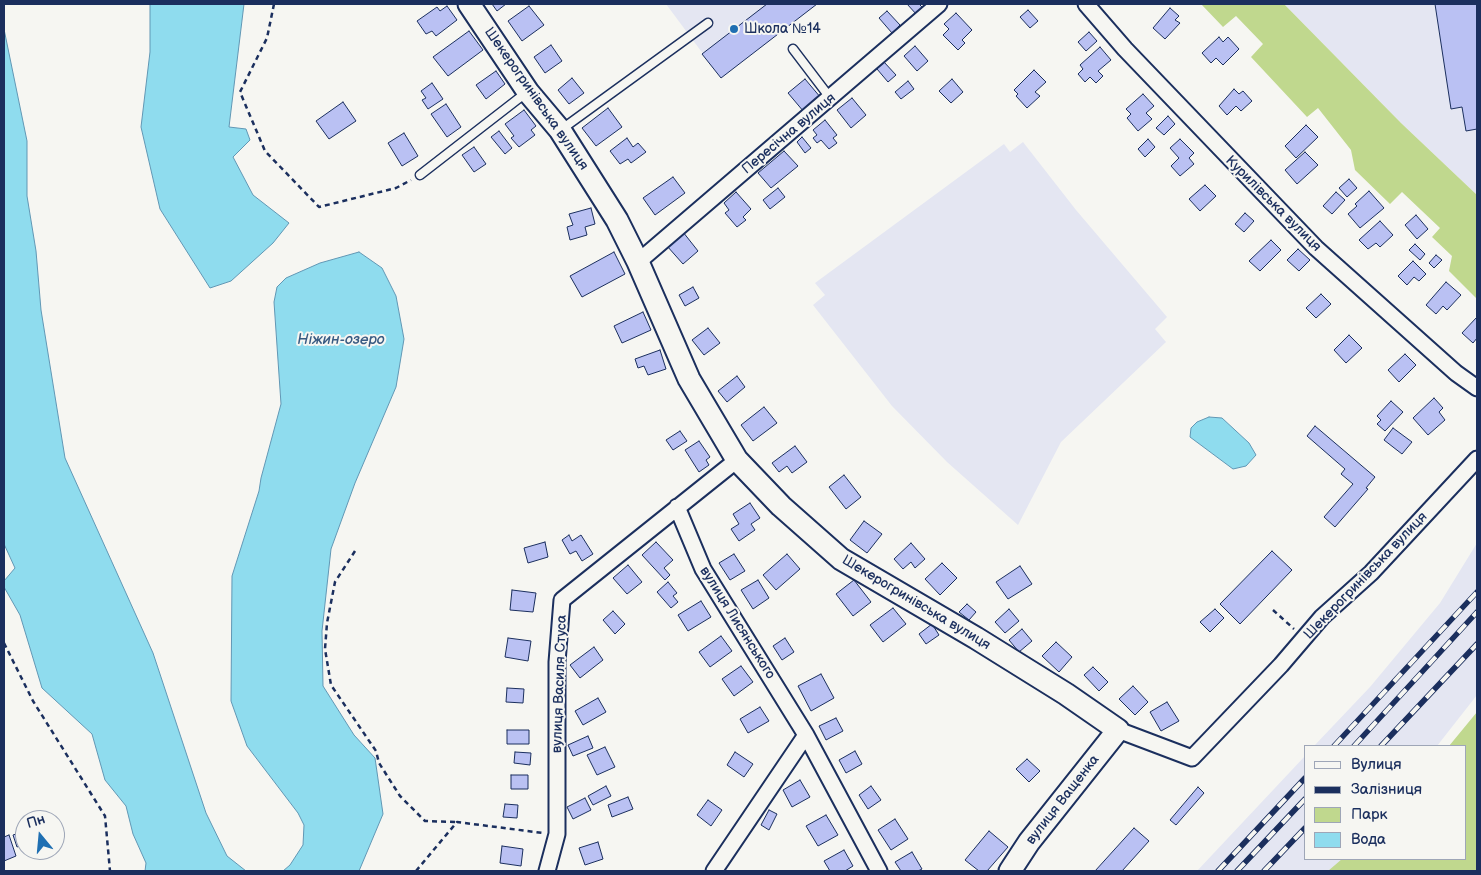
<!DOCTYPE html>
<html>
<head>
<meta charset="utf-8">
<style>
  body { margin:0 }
  #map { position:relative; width:1481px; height:875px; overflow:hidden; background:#f6f6f2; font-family:"Balsamiq Sans",sans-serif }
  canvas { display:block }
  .frame { position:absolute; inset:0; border:5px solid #1b2f5e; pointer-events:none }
  .legend { position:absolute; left:1304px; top:745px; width:162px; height:115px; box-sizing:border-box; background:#f6f6f2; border:1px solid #9ea6b7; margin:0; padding:6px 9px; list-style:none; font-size:15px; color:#1b2f5e }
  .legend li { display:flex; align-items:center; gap:10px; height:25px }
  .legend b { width:25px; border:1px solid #9ea6b7 }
  .north { position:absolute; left:15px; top:810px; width:50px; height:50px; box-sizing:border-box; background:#f6f6f2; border:1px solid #9ea6b7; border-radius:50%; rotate:343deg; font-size:14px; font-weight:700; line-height:20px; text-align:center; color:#1b2f5e }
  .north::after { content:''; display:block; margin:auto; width:18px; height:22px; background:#1f6fb2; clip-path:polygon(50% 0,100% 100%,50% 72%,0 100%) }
</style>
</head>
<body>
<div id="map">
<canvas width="1481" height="875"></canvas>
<div class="frame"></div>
<ul class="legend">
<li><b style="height:6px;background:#f6f6f2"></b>Вулиця</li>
<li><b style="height:6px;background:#1b2f5e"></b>Залізниця</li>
<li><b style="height:14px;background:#c0d88e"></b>Парк</li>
<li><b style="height:14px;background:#8fdcee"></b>Вода</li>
</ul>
<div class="north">Пн</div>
</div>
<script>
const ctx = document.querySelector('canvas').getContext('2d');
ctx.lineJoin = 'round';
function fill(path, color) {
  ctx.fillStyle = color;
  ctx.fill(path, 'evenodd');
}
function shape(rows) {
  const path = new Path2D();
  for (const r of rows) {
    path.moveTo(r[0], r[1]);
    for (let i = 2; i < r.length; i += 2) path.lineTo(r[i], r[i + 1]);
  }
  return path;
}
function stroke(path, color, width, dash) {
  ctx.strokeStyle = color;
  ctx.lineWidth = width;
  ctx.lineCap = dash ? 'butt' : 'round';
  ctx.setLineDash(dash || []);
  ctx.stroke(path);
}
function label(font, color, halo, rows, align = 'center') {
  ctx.font = font + ' "Balsamiq Sans",sans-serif';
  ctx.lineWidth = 4;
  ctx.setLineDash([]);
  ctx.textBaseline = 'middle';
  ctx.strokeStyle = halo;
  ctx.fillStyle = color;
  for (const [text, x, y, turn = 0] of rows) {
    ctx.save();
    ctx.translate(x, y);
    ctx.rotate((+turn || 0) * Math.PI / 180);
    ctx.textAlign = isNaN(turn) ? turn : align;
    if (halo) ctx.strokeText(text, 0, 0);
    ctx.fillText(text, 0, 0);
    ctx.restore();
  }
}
fill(shape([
  [666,4,817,4,721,78],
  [1284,4,1477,4,1477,195,1401,123],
  [1023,142,1076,210,1167,317,1155,329,1166,342,1061,442,1018,525,947,462,892,406,813,305,825,295,815,283,1004,144,1010,152],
  [1477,543,1477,695,1437,746,1314,746,1370,687,1440,603],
  [1305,756,1305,859,1345,859,1335,871,1197,871]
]), '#e4e6f2');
fill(shape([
  [1201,4,1284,4,1401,123,1477,195,1477,299,1449,271,1452,256,1432,237,1440,228,1402,192,1390,204,1355,170,1351,150,1318,108,1307,117,1251,57,1263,44,1236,16,1223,27],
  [1477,712,1477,871,1328,871,1342,859,1465,859,1465,746,1449,746]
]), '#c0d88e');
const water = shape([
  [150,4,244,4,229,127,246,129,250,140,233,157,253,195,289,223,273,243,231,281,210,288,160,209,141,127,150,52,150,4],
  [4,29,27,141,27,196,36,251,41,310,65,458,153,653,206,813,227,856,246,871,145,871,146,863,133,834,126,806,105,780,92,734,42,688,20,615,4,587,4,581,15,568,4,544,4,29],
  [359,252,382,268,396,296,404,339,396,387,355,483,331,549,322,631,323,686,354,735,375,758,383,814,359,871,283,871,290,865,303,845,304,825,298,813,247,746,231,701,232,576,259,491,261,478,281,404,274,302,277,287,286,278,320,263,359,252],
  [1209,417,1222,418,1249,443,1256,455,1246,466,1233,469,1190,437,1191,428,1197,422,1209,417]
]);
fill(water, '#8fdcee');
stroke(water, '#6197b4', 1);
const building = shape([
  [492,4,506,4,497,11,492,4],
  [767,4,817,4,721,78,702,54,767,4],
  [907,4,919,4,924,9,917,15,907,4],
  [1435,4,1477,4,1477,129,1466,131,1462,107,1451,109,1435,4],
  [447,6,457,20,436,36,432,31,426,34,417,21,437,7,440,11,447,6],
  [529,6,544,25,522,41,508,21,529,6],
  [1170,8,1179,16,1175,20,1180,23,1165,39,1153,28,1170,8],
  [1028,10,1038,21,1030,28,1020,17,1028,10],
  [887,11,900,25,892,33,879,18,887,11],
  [956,13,972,30,962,40,965,43,958,50,943,35,949,29,944,24,956,13],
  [469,31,483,50,448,76,433,57,469,31],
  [1089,32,1097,41,1086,51,1078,42,1089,32],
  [1219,37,1223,42,1228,37,1239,49,1223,65,1216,58,1211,63,1202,53,1219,37],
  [551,45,562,61,545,73,534,57,551,45],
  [915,46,928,61,917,71,904,56,915,46],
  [1100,47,1111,60,1098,71,1103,76,1096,83,1090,77,1085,82,1078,74,1083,69,1080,65,1100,47],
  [884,62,896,75,888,82,877,69,884,62],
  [1034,70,1046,82,1035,92,1040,96,1027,108,1016,96,1018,94,1014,90,1034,70],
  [496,71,505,84,486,99,476,85,496,71],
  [572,78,584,93,569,104,558,90,572,78],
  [805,79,821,98,804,112,788,93,805,79],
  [952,79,963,92,951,103,939,91,952,79],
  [908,81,914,89,901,99,895,92,908,81],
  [432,83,443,99,428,109,422,100,426,98,421,91,432,83],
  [1234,89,1239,94,1243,91,1252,101,1241,111,1236,106,1227,115,1219,106,1234,89],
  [1143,94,1154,106,1146,113,1152,119,1138,131,1127,118,1131,114,1126,109,1143,94],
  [852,98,866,115,851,128,837,110,852,98],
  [343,102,356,121,329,139,316,121,343,102],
  [446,104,461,127,447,137,431,114,446,104],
  [608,108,622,127,596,146,582,128,608,108],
  [524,110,536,126,531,130,535,135,519,147,511,138,514,136,505,124,524,110],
  [1168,116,1175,124,1164,135,1156,128,1168,116],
  [825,120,837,135,833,138,837,143,829,149,821,140,817,143,813,138,817,135,813,130,825,120],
  [1306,125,1318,137,1296,158,1285,146,1306,125],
  [499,131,512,148,505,154,491,137,499,131],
  [404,133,418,156,402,166,388,143,404,133],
  [802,137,811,148,805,153,797,142,802,137],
  [627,138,633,147,638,143,646,152,631,163,628,159,620,164,610,151,627,138],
  [1148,139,1155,147,1145,157,1138,149,1148,139],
  [1180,139,1194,153,1189,158,1194,164,1180,176,1171,166,1179,158,1170,148,1180,139],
  [474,147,486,164,474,172,462,155,474,147],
  [784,151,798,166,771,188,758,173,784,151],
  [1305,152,1318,165,1297,184,1285,170,1305,152],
  [673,177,685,193,655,215,643,198,673,177],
  [1349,179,1357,188,1347,197,1339,188,1349,179],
  [1205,185,1216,196,1200,211,1189,199,1205,185],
  [778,188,785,197,770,209,763,200,778,188],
  [1369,191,1384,208,1360,228,1348,214,1357,206,1355,204,1369,191],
  [736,192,751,209,743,217,746,220,737,227,725,213,729,210,724,203,736,192],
  [1336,192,1345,200,1332,214,1323,206,1336,192],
  [591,208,595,224,585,227,587,235,570,240,567,227,573,225,569,214,591,208],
  [1245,213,1254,221,1244,232,1235,224,1245,213],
  [1416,215,1428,229,1417,239,1405,225,1416,215],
  [1380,221,1393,235,1380,247,1376,243,1368,249,1359,240,1380,221],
  [683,232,698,251,683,264,667,246,683,232],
  [1271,240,1281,250,1260,271,1249,261,1271,240],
  [1415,244,1425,254,1420,260,1409,250,1415,244],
  [1298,249,1310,260,1299,271,1287,260,1298,249],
  [614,252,625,274,582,297,570,276,614,252],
  [1436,255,1442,260,1434,268,1429,263,1436,255],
  [1413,261,1426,274,1419,281,1414,277,1407,285,1398,276,1413,261],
  [1446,282,1461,295,1447,310,1443,306,1436,314,1426,305,1446,282],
  [693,287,699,298,685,306,679,295,693,287],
  [1321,294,1331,304,1316,318,1306,308,1321,294],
  [643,312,651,330,622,343,614,326,643,312],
  [1477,317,1477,338,1473,343,1462,333,1477,317],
  [708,328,720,343,704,355,692,340,708,328],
  [1349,335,1362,348,1346,363,1334,350,1349,335],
  [660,350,666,369,648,375,644,366,638,368,635,359,660,350],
  [1405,354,1416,365,1399,382,1388,370,1405,354],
  [737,376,745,387,727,402,718,391,737,376],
  [1434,398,1443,408,1439,412,1445,420,1428,435,1413,418,1434,398],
  [1391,401,1403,412,1385,431,1377,424,1381,420,1377,416,1391,401],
  [764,407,777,423,753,441,741,425,764,407],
  [1315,426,1375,477,1366,488,1368,489,1335,527,1324,517,1353,484,1341,474,1345,469,1307,436,1315,426],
  [1393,428,1412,442,1402,454,1384,440,1393,428],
  [680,431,687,441,673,450,666,440,680,431],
  [699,441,710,457,706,460,709,465,699,472,685,450,699,441],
  [795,446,807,462,792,473,787,466,779,472,772,463,795,446],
  [844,475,861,497,846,509,829,487,844,475],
  [750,503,760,518,751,524,755,530,739,541,731,529,739,524,733,514,750,503],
  [864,521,882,534,867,553,850,540,864,521],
  [569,535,572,541,581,535,593,554,582,561,576,551,570,554,562,540,569,535],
  [545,542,548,557,528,563,524,548,545,542],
  [656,542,673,560,664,568,670,575,665,580,642,555,656,542],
  [911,543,925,559,915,568,911,562,903,569,894,559,911,543],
  [1272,551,1292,570,1240,624,1220,604,1272,551],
  [734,554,745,571,730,580,719,563,734,554],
  [787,554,800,569,776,590,763,575,787,554],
  [942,563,957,578,940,595,925,579,942,563],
  [628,565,642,582,627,594,613,578,628,565],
  [1020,566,1032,584,1008,599,996,582,1020,566],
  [758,580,769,598,753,609,741,590,758,580],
  [854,580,871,602,853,616,836,594,854,580],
  [668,582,677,593,673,596,678,602,671,608,657,592,668,582],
  [512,590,536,593,533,612,510,610,512,590],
  [701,601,711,617,688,631,678,615,701,601],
  [967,604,976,612,969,620,959,612,967,604],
  [893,608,906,624,883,642,870,625,893,608],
  [1009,609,1019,621,1005,633,995,622,1009,609],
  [1215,609,1224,618,1210,632,1200,622,1215,609],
  [613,611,625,624,615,634,603,620,613,611],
  [932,624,939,635,926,644,919,634,932,624],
  [1022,629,1032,641,1019,652,1009,640,1022,629],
  [721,636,732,651,710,667,699,652,721,636],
  [508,638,531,641,528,661,505,657,508,638],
  [785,638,794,652,782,660,773,646,785,638],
  [1056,642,1072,657,1059,672,1042,656,1056,642],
  [594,647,603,660,580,678,570,665,594,647],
  [741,666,753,682,734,696,722,679,741,666],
  [1093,667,1108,682,1099,691,1084,675,1093,667],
  [821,674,834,698,811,711,798,686,821,674],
  [1133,686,1148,702,1135,715,1119,699,1133,686],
  [507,688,524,689,523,703,506,702,507,688],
  [598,698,606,712,583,725,575,711,598,698],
  [1167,702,1179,721,1161,731,1150,712,1167,702],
  [760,707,769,721,748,733,740,719,760,707],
  [836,718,843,731,826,740,819,726,836,718],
  [507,730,529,730,529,744,507,744,507,730],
  [588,736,593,748,573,756,568,745,588,736],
  [605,747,615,767,597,775,587,755,605,747],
  [855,751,862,764,846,773,839,760,855,751],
  [515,752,531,753,530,765,514,763,515,752],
  [735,752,753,764,744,777,727,765,735,752],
  [1027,759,1040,771,1029,782,1016,769,1027,759],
  [511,775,528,775,528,789,511,789,511,775],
  [800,780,810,797,792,807,783,790,800,780],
  [606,786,611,796,593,805,588,796,606,786],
  [871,786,881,800,868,809,859,795,871,786],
  [1198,787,1204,793,1176,825,1170,820,1198,787],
  [628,797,633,809,612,817,608,805,628,797],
  [585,798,591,810,573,819,567,807,585,798],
  [708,800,722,810,711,826,697,815,708,800],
  [505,804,518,805,517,818,503,817,505,804],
  [769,810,777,814,769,830,761,825,769,810],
  [826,815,838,835,818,846,806,826,826,815],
  [895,819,908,839,891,850,878,830,895,819],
  [1134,828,1149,841,1122,871,1095,871,1134,828],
  [25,831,25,844,17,847,13,835,25,831],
  [989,831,1008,847,987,871,979,871,965,860,989,831],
  [9,835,16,856,4,861,4,837,9,835],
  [598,842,603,859,585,865,579,848,598,842],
  [502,846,523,849,521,866,500,863,502,846],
  [844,850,853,866,845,871,830,871,824,861,844,850],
  [912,852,922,869,918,871,901,871,895,862,912,852]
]);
fill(building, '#bac1f3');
stroke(building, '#1b2f5e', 1);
const lane = shape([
  [793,49,831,99],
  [562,129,708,23],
  [420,175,527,92]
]);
const street = shape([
  [1086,4,1125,49,1316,248,1456,373,1477,388],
  [638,262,939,4],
  [677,507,703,569,806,735,879,871],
  [1118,730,1192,758,1281,665,1322,617,1371,573,1477,459],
  [547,871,557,834,557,662,562,600,737,460],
  [714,871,806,735]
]);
const secondary = shape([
  [469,4,528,92,560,130,617,220,638,262,689,379,737,460,781,506,841,559,976,638,1066,694,1118,730,1029,842,1010,871]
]);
stroke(lane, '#1b2f5e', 11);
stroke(street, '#1b2f5e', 19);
stroke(secondary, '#1b2f5e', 25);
stroke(shape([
  [274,4,267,38,240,92,265,151,319,207,396,188,411,180],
  [355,551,335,582,327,623,325,649,331,685,376,751,379,763,400,796,425,821,457,822],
  [1273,610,1294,629],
  [4,643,33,701,105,816,110,871],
  [416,871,457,822,543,833]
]), '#1b2f5e', 2.5, [5, 4]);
stroke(lane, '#f6f6f2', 8);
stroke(street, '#f6f6f2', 15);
stroke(secondary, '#f6f6f2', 21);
const rail = shape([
  [1334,746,1477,592],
  [1354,746,1477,612],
  [1381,746,1477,644],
  [1218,871,1305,778],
  [1237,871,1305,799],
  [1264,871,1305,828]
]);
stroke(rail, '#1b2f5e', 5.5);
stroke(rail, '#f6f6f2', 4, [11]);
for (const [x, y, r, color] of [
  [734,29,5,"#1f6fb2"]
]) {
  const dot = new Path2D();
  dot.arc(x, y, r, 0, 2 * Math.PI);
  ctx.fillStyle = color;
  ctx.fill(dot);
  stroke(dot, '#f6f6f2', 2);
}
label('14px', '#1b2f5e', '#f6f6f2', [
  ["Школа №14",744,29]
], 'left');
label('14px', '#1b2f5e', '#f6f6f2', [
  ["Шекерогринівська вулиця",536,99,55],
  ["Пересічна вулиця",789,134,-40],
  ["Курилівська вулиця",1273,204,45],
  ["Шекерогринівська вулиця",1366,576,-46],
  ["Шекерогринівська вулиця",916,603,31],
  ["вулиця Лисянського",737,623,58],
  ["вулиця Василя Стуса",560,684,-88],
  ["вулиця Ващенка",1063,800,-52]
]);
label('italic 15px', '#385a82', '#f6f6f2', [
  ["Ніжин-озеро",341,340]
]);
</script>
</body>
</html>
